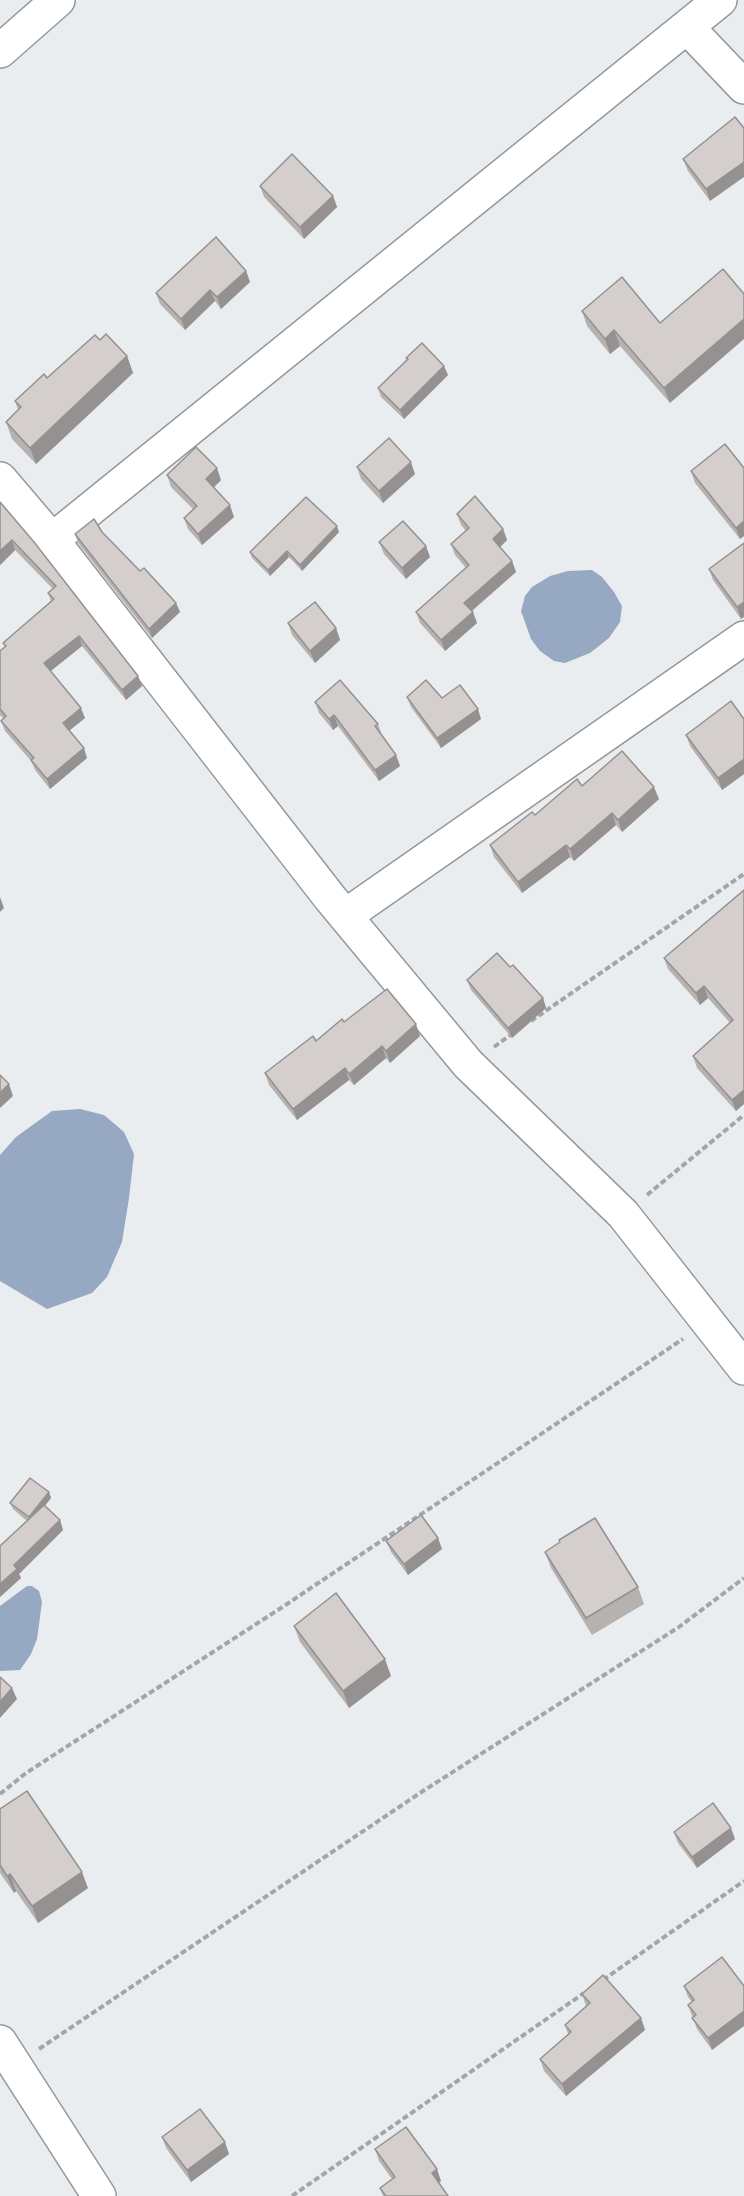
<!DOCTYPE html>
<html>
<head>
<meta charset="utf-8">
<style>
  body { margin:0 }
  canvas { display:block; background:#e9edf0 }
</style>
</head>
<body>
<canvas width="744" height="2196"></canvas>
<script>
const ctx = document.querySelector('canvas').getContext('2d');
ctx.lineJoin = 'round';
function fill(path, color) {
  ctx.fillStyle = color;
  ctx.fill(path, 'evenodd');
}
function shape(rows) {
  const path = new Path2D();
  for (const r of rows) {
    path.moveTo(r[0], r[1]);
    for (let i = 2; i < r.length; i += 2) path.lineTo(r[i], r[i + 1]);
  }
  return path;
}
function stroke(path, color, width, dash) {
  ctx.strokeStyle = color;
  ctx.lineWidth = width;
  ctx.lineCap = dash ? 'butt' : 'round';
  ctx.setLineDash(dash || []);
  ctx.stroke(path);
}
fill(shape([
  [592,570,602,577,614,592,622,606,620,622,609,638,590,653,565,663,554,661,540,651,531,639,521,611,525,596,532,587,550,576,568,571],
  [80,1109,104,1115,124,1132,134,1154,129,1198,122,1242,107,1277,92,1293,47,1309,0,1281,0,1155,16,1137,52,1111],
  [27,1586,32,1586,39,1591,42,1602,37,1639,31,1654,20,1670,0,1671,0,1606]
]), '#96a8c2');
const minor = shape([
  [687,27,744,87],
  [0,51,58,0],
  [0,479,52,540,331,899,468,1064,623,1214,744,1368],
  [52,540,720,0],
  [345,916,744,638],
  [0,2042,99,2196]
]);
stroke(minor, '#95999c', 36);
stroke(shape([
  [531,1021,744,874],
  [494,1047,512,1034],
  [647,1195,744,1115],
  [0,1794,26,1773,281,1608,683,1339],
  [603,1980,744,1881],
  [39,2049,420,1793,679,1627,744,1578],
  [292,2196,584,1993]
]), '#a3a6a9', 4, [6, 3]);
stroke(minor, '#fff', 33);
fill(shape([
  [744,128,710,201,688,171,683,159],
  [260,186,333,196,337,207,304,239,264,197],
  [246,271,250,282,221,309,215,301,185,330,160,304,156,293],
  [582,311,660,323,670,403,620,346,610,354,587,326],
  [100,340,127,356,133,373,36,464,12,439,6,422,18,410,15,401],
  [406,358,448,375,404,419,381,397,378,388,407,360],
  [357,467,415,474,383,503,361,479],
  [744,468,744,536,740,539,695,483,691,471],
  [167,475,221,480,214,487,234,517,202,545,188,529,184,518,193,509,171,487],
  [0,502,138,676,142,686,126,700,82,646,51,671,85,718,69,731,87,758,50,789,35,770,31,761,5,731,1,721,4,719,0,715,0,651,5,647,3,643,51,601,48,593,53,589,15,550,0,565],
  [457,514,503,529,507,540,500,547,512,561,516,572,472,611,477,623,445,651,420,623,416,612,466,568,455,555,451,544,466,531,461,525],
  [102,532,140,571,176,603,180,612,152,638,78,543,75,534],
  [339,532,302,571,289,557,270,576,252,558,250,552],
  [379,542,430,557,406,579,384,554],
  [744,543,741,619,713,580,709,569],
  [288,623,336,628,340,640,315,663,292,635],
  [407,697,442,698,481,719,441,748,411,707],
  [315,702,378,724,382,735,396,755,400,766,379,781,338,726,333,730,319,713],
  [744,719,744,774,722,790,690,746,686,735],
  [582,786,659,799,622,832,616,825,574,861,570,857,522,893,494,857,490,845],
  [744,890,744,1104,736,1111,697,1068,693,1056,730,1023,708,998,700,1005,668,969,664,958],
  [510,967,543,998,546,1008,512,1038,471,990,467,980],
  [344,1022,420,1036,390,1063,386,1058,354,1085,349,1080,297,1120,269,1085,265,1073,316,1041],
  [49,1492,51,1498,45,1506,60,1520,63,1530,19,1574,21,1578,0,1597,0,1546,27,1521,13,1509,10,1503],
  [386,1541,442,1549,408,1575,391,1552],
  [545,1552,638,1587,644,1604,592,1635,551,1568],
  [294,1626,391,1676,349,1708,300,1642],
  [0,1809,88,1888,38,1923,16,1891,14,1893,0,1873],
  [674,1832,735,1839,697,1868,678,1843],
  [722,1957,712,2050,697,2029,688,2005,692,2002,688,1997,684,1986],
  [582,1994,641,2018,645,2030,566,2096,544,2071,540,2059,568,2034,565,2025,586,2006],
  [162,2137,229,2154,191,2182,166,2148],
  [375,2149,441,2181,439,2183,448,2196,383,2196,380,2188,392,2179,379,2161]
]), '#b6b2b0');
fill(shape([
  [744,162,744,177,710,201,706,189],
  [333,196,337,207,304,239,300,227],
  [246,271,250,282,221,309,217,297],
  [210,290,215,301,185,330,181,319],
  [744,319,744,339,670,403,664,388],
  [614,330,620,346,610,354,605,339],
  [127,356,133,373,36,464,30,448],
  [444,366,448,375,404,419,400,410],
  [411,462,415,474,383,503,379,491],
  [217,468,221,480,211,490,206,479],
  [230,505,234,517,202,545,198,534],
  [744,521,744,536,740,539,736,528],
  [337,526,339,532,302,571,300,565],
  [503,529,507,540,497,550,493,539],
  [12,540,15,550,0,565,0,551],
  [426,546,430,557,406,579,402,568],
  [287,551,289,557,270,576,268,570],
  [512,561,516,572,468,614,464,603],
  [744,602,744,617,741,619,737,607],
  [176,603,180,612,152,638,149,629],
  [473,612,477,623,445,651,441,640],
  [336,628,340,640,315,663,310,651],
  [79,636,82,646,48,673,44,663],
  [138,676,142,686,126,700,122,690],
  [81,708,85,718,66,733,63,723],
  [478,709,481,719,441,748,437,738],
  [334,715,338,726,333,730,329,719],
  [84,748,87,758,50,789,47,779],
  [396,755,400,766,379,781,375,770],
  [744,759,744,774,722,790,718,778],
  [654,787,659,799,622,832,618,820],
  [612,813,616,825,574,861,570,849],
  [566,845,570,857,522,893,518,882],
  [0,897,4,908,0,912],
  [704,986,708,998,700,1005,696,993],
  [543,998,546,1008,512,1038,508,1028],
  [416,1024,420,1036,390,1063,386,1051],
  [382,1046,386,1058,354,1085,349,1074],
  [345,1068,349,1080,297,1120,293,1109],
  [9,1084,13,1096,0,1108,0,1093],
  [744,1090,744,1104,736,1111,732,1100],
  [49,1492,51,1498,31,1523,29,1517],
  [60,1520,63,1530,19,1574,21,1578,0,1597,0,1584,14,1565],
  [438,1538,442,1549,408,1575,404,1564],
  [385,1659,391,1676,349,1708,343,1691],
  [12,1688,17,1699,0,1718,0,1702],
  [731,1828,735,1839,697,1868,692,1857],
  [82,1872,88,1888,38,1923,32,1906],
  [10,1874,16,1891,14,1893,7,1876],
  [744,2011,744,2026,712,2050,708,2038],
  [641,2018,645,2030,566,2096,562,2084],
  [225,2142,229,2154,191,2182,187,2170],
  [437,2169,441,2181,436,2184,432,2173]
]), '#949190');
const building = shape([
  [735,117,744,128,744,162,706,189,683,159,735,117],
  [292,154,333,196,300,227,260,186,292,154],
  [216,237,246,271,217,297,210,290,181,319,156,293,216,237],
  [723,269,744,294,744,319,664,388,614,330,605,339,582,311,622,277,660,323,723,269],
  [106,334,127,356,30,448,6,422,21,407,15,401,44,374,47,378,95,335,100,340,106,334],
  [422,343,444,366,400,410,378,388,408,359,406,358,422,343],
  [389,438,411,462,379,491,357,467,389,438],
  [725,444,744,468,744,521,736,528,691,471,725,444],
  [196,447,217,468,206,479,230,505,198,534,184,518,197,506,167,475,196,447],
  [475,496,503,529,493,539,512,561,464,603,473,612,441,640,416,612,469,565,451,544,469,528,457,514,475,496],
  [306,497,337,526,300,565,287,551,268,570,250,552,306,497],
  [0,502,34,542,138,676,122,690,79,636,44,663,81,708,63,723,84,748,47,779,31,760,34,758,1,721,6,716,0,709,0,651,6,646,3,643,54,599,48,593,56,586,12,540,0,551,0,502],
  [94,519,102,532,140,571,144,568,176,603,149,629,75,534,94,519],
  [403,521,426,546,402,568,379,542,403,521],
  [744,543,744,602,737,607,709,569,744,543],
  [315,602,336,628,310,651,288,623,315,602],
  [340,680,378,724,375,726,396,755,375,770,334,715,329,719,315,702,340,680],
  [426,680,442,698,460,685,478,709,437,738,407,697,426,680],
  [731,701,744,719,744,759,718,778,686,735,731,701],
  [622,751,654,787,618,820,612,813,570,849,566,845,518,882,490,845,532,812,535,815,577,779,582,786,622,751],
  [744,890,744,1090,732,1100,693,1056,733,1020,704,986,696,993,664,958,744,890],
  [497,953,510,967,513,965,543,998,508,1028,467,980,497,953],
  [387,989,416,1024,386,1051,382,1046,349,1074,345,1068,293,1109,265,1073,313,1036,316,1041,342,1019,344,1022,387,989],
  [0,1075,9,1084,0,1093,0,1075],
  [30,1478,49,1492,29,1517,10,1503,30,1478],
  [44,1505,60,1520,14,1565,17,1569,0,1584,0,1546,44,1505],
  [421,1515,438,1538,404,1564,386,1541,421,1515],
  [595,1518,638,1587,586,1618,545,1552,560,1542,559,1540,595,1518],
  [336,1593,385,1659,343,1691,294,1626,336,1593],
  [0,1677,12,1688,0,1702,0,1677],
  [27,1791,82,1872,32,1906,10,1874,7,1876,0,1865,0,1809,27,1791],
  [713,1803,731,1828,692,1857,674,1832,713,1803],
  [722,1957,744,1986,744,2011,708,2038,692,2018,696,2015,688,2005,694,2000,684,1986,722,1957],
  [603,1975,641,2018,562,2084,540,2059,571,2032,565,2025,590,2003,582,1994,603,1975],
  [200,2109,225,2142,187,2170,162,2137,200,2109],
  [406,2127,437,2169,432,2173,448,2196,386,2196,380,2188,395,2177,375,2149,406,2127]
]);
fill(building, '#d4cfcd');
stroke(building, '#949190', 1.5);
</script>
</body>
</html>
